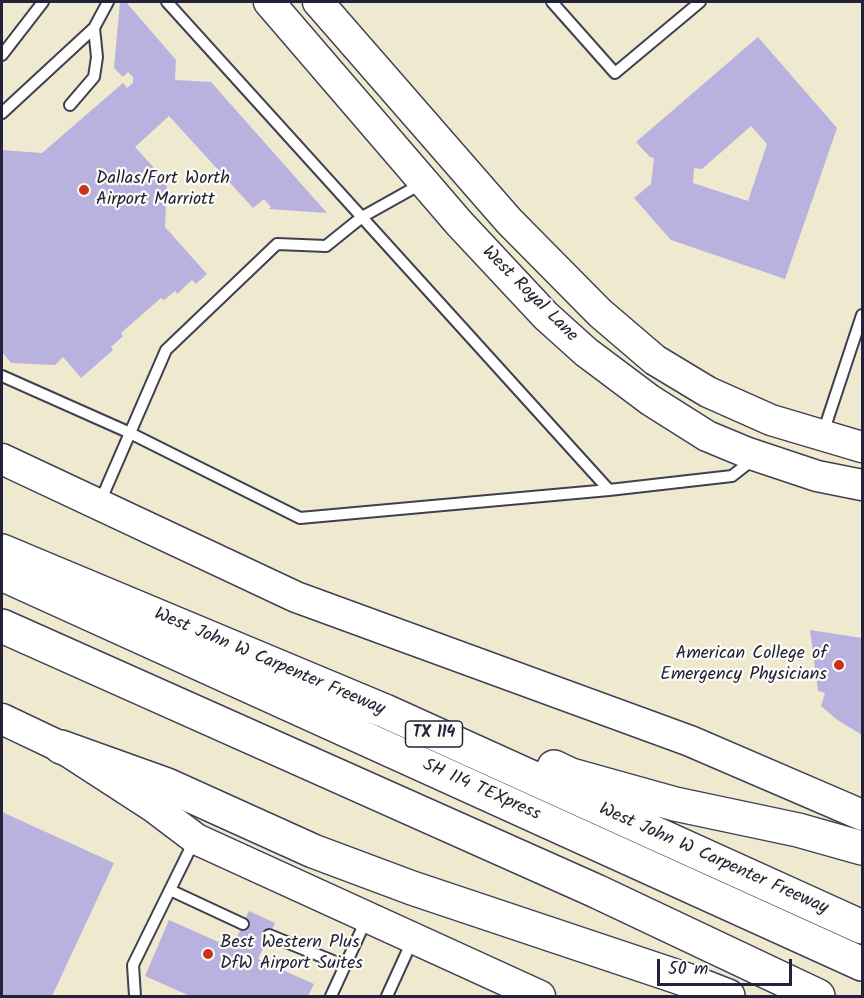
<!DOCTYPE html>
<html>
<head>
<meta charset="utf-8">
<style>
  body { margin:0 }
  #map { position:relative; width:864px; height:998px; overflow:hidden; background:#eee9cf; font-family:Kalam,sans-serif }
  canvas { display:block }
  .frame { position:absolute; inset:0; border:3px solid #22223b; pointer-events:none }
  .scale { position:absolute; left:657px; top:959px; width:135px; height:27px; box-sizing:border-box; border:3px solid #22223b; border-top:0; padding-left:8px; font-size:18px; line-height:21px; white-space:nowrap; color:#22223b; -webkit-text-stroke:4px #fdfcf7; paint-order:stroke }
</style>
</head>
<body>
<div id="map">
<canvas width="864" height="998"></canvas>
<div class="frame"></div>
<div class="scale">50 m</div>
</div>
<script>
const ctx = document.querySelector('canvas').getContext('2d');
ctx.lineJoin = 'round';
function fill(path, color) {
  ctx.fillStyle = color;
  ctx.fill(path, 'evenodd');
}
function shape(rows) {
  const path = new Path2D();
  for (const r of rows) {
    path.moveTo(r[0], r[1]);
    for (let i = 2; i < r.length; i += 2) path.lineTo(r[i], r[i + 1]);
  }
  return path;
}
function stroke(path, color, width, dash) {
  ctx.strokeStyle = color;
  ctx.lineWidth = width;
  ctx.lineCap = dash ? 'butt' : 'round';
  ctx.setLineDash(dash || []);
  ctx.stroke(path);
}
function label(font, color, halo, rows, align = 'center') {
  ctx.font = font + ' Kalam,sans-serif';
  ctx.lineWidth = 4.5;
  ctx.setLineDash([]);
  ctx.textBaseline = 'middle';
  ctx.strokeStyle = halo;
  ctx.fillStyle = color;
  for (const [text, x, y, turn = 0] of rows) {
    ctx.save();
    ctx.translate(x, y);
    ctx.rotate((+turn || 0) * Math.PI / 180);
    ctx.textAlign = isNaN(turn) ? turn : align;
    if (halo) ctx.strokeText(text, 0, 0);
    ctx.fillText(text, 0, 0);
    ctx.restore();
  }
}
fill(shape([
  [120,2,126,2,176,60,175,80,211,82,327,213,269,209,271,207,264,199,253,208,169,116,135,147,167,182,165,227,207,274,196,284,192,280,177,294,175,291,164,300,161,298,121,333,123,336,111,347,113,350,81,378,63,357,55,365,11,363,2,352,2,150,42,153,123,83,127,88,133,83,133,77,128,72,123,77,114,68],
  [758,37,837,128,785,279,671,240,634,198,651,184,654,158,650,157,636,142],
  [751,126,767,144,748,201,693,183,694,168,702,169],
  [810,630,862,638,862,735,836,719,821,706,825,693,818,691],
  [2,812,114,863,52,996,2,996],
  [249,911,275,923,258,959,314,984,308,996,190,996,145,976,169,920,232,948]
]), '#b9b2de');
const service = shape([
  [552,2,615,73,700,2],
  [2,55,43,2],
  [70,105,94,77,97,57,94,28],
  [2,113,94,28,108,2],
  [2,376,128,432,300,518,609,490,167,2],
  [823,433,862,315],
  [609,490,732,476,755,458],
  [100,502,166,350,277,244,326,246,362,217,421,184],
  [170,890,243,924],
  [269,935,345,966],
  [135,996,133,965,195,839],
  [331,996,367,918],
  [387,996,413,939]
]);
const secondary = shape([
  [269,2,459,223,546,316,586,352,650,400,707,436,748,453,817,476,862,485],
  [318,2,509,221,600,313,655,360,708,392,771,420,862,447],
  [2,459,296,597,690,741,862,815],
  [2,719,61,747,155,808,196,839,540,996]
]);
const motorway = shape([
  [2,551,385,711,862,927],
  [2,574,862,964],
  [2,626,596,891,818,996],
  [61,747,167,785,313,851,412,888,687,980,728,996],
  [554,767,571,775,675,804,798,830,862,848]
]);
stroke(service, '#414051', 14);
stroke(secondary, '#414051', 33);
stroke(motorway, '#414051', 36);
stroke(service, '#fff', 10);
stroke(secondary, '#fff', 30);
stroke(motorway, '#fff', 33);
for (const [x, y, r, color] of [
  [84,190,6,"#c8321e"],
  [839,665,6,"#c8321e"],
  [208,954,6,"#c8321e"]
]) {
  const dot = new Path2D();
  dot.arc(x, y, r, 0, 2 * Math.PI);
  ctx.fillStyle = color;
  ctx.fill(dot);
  stroke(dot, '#fdfcf7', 2);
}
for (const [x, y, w] of [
  [434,734,57]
]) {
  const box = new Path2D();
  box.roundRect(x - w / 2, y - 13, w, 26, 4.5);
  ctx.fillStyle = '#fdfcf7';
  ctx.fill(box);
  stroke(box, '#22223b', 1.5);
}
label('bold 16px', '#22223b', null, [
  ["TX 114",434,734]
]);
label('18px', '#22223b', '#fdfcf7', [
  ["Dallas/Fort Worth",96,180],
  ["Airport Marriott",96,201],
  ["American College of",827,655,"right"],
  ["Emergency Physicians",827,676,"right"],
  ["Best Western Plus",220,944],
  ["DfW Airport Suites",220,965]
], 'left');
label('18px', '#22223b', '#fdfcf7', [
  ["West Royal Lane",529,295,45],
  ["West John W Carpenter Freeway",269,663,23],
  ["SH 114 TEXpress",481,791,24],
  ["West John W Carpenter Freeway",713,860,24]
]);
</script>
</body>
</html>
